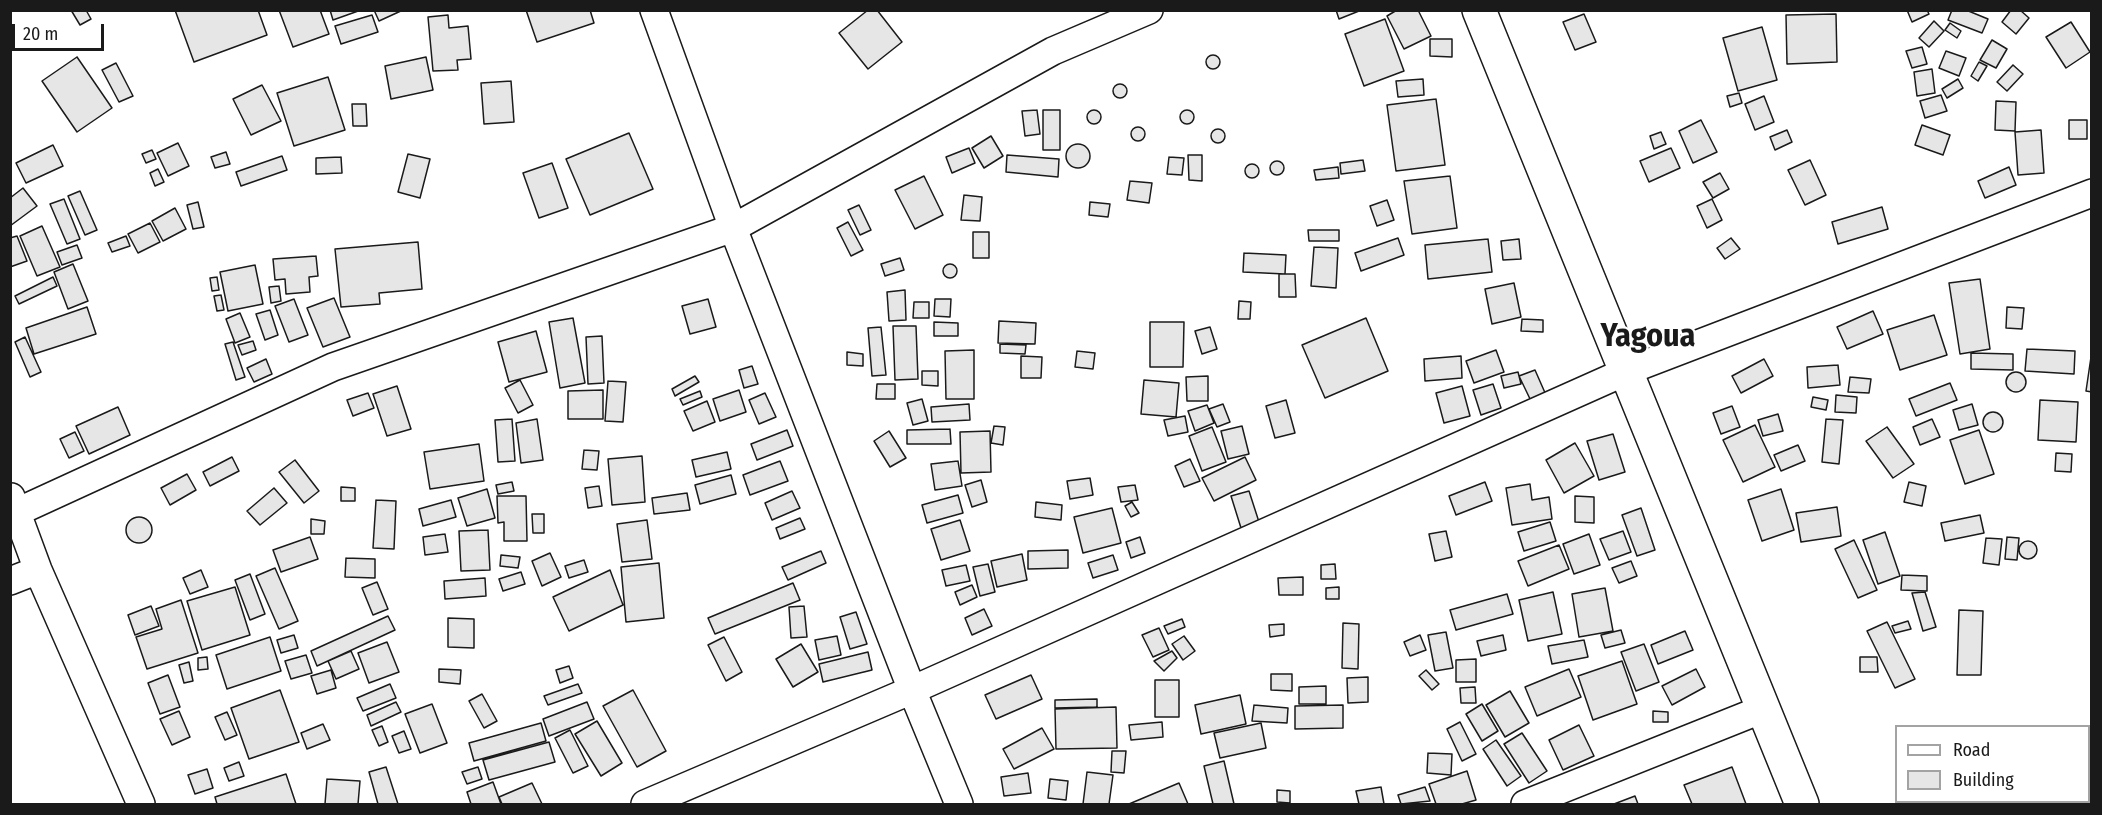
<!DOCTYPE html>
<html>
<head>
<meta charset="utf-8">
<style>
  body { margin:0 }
  #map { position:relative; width:2102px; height:815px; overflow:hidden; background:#fff; font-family:"Fira Sans Condensed",sans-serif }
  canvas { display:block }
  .frame { position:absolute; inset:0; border:12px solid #1a1a1a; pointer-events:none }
  .legend { position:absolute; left:1895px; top:725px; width:195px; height:78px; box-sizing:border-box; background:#fff; border:2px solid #a3a3a3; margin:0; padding:8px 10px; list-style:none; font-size:18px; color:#1a1a1a }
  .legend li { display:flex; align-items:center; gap:12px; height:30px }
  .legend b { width:30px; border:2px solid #a3a3a3 }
  .scale { position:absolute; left:12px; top:24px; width:92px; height:27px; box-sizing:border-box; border:3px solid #1a1a1a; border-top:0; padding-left:8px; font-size:18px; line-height:21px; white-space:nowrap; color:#1a1a1a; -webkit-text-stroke:4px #fff; paint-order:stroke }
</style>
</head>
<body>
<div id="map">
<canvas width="2102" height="815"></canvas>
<div class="frame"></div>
<ul class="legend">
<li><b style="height:8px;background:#fff"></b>Road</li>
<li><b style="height:16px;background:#e6e6e6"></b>Building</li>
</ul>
<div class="scale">20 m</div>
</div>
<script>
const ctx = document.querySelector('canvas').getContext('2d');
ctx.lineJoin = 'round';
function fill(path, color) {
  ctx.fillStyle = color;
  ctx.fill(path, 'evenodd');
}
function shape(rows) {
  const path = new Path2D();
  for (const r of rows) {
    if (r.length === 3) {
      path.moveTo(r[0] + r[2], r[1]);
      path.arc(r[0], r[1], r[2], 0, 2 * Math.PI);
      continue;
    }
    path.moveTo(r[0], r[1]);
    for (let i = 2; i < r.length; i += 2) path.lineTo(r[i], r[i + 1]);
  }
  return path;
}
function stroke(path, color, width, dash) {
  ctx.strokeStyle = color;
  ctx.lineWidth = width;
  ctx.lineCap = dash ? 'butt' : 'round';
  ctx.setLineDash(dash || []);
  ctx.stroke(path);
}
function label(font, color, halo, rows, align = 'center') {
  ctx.font = font + ' "Fira Sans Condensed",sans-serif';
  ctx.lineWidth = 4.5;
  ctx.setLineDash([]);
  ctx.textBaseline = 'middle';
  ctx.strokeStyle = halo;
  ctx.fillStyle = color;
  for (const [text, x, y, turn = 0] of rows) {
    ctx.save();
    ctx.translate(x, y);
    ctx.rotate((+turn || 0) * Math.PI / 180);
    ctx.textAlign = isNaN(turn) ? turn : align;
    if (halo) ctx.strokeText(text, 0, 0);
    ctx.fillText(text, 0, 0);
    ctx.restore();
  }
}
const building = shape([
  [71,10,86,10,91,19,80,25,71,10],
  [175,10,258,10,267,35,194,62,175,10],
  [279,10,320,10,329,34,293,47,279,10],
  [330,10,361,10,333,20,330,10],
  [374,10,403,10,379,21,374,10],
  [526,10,590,10,594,23,537,42,526,10],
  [868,10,877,10,902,42,868,69,839,33,868,10],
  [1336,10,1359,10,1359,11,1339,19,1336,10],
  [1397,10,1418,10,1431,36,1404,49,1387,16,1397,10],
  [1907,10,1927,10,1929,14,1912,22,1907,10],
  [1952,10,1966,10,1988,19,1982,33,1948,20,1952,10],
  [2011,10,2020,10,2029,18,2016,34,2002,22,2011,10],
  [1584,14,1596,42,1575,50,1563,22,1584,14],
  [1836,14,1837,62,1787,64,1786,15,1836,14],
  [372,15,378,32,341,44,335,26,372,15],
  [448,15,449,28,468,26,471,59,457,60,458,70,433,71,428,17,448,15],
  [1385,19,1404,71,1364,86,1345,34,1385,19],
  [1934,21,1944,31,1929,47,1919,38,1934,21],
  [2071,22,2090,52,2066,68,2046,37,2071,22],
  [1950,23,1961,31,1957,38,1945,30,1950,23],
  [1762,27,1777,80,1738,91,1723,38,1762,27],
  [1430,39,1452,39,1452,57,1430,56,1430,39],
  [1992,40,2007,49,1996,68,1980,60,1992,40],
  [1922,47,1927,64,1912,68,1906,51,1922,47],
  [1946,51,1966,58,1959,76,1939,68,1946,51],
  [1213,62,7],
  [77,57,112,108,77,132,42,81,77,57],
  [426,57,433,90,391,99,385,66,426,57],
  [1979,62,1987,66,1978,81,1971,76,1979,62],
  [116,63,133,96,119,102,102,70,116,63],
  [2013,65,2023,74,2007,91,1997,82,2013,65],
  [1932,69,1935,93,1917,96,1914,72,1932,69],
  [328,77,345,130,294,146,277,93,328,77],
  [1423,79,1424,95,1398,97,1396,81,1423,79],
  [1958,79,1963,88,1947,98,1942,89,1958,79],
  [511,81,514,122,484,124,481,83,511,81],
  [1120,91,7],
  [262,85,281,121,251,135,233,99,262,85],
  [1739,93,1742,103,1730,107,1727,96,1739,93],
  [1941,95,1947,111,1925,118,1920,101,1941,95],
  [1764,96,1774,122,1755,130,1745,104,1764,96],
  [1436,99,1445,165,1396,171,1387,105,1436,99],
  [1996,101,2016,102,2015,131,1995,130,1996,101],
  [352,104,366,104,367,126,353,126,352,104],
  [1094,117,7],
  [1187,117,7],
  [1037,110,1040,134,1025,136,1022,111,1037,110],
  [1043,110,1060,110,1060,150,1043,150,1043,110],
  [1701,120,1717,152,1693,163,1679,131,1701,120],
  [2069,120,2087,120,2087,139,2069,139,2069,120],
  [1922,125,1950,135,1943,155,1915,145,1922,125],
  [1138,134,7],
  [1218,136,7],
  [1787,130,1792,142,1775,150,1770,137,1787,130],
  [2041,130,2044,173,2018,175,2015,132,2041,130],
  [1661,132,1666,144,1654,149,1650,136,1661,132],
  [629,133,653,189,590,215,566,159,629,133],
  [991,136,1003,156,984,168,972,148,991,136],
  [178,143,189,166,168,176,157,153,178,143],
  [1078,156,12],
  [53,145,63,166,26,183,16,163,53,145],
  [969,148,975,163,952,173,946,157,969,148],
  [1671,148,1680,168,1649,182,1640,161,1671,148],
  [152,150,156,159,146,163,142,154,152,150],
  [226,152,230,164,215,168,211,157,226,152],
  [408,154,430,159,420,198,398,192,408,154],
  [1007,155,1059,159,1058,177,1006,172,1007,155],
  [1188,155,1202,155,1202,181,1189,180,1188,155],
  [282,156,287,170,241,186,236,172,282,156],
  [341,157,342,173,316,174,316,158,341,157],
  [1169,157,1184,158,1182,175,1167,174,1169,157],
  [1363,160,1365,171,1341,174,1340,163,1363,160],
  [1810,160,1826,195,1805,205,1788,170,1810,160],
  [1277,168,7],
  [552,163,568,208,539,218,523,173,552,163],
  [1252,171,7],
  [1338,167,1339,178,1316,180,1314,170,1338,167],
  [2009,167,2016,185,1985,198,1978,181,2009,167],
  [158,169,164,182,155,186,150,173,158,169],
  [1720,173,1729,189,1713,198,1703,182,1720,173],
  [924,176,943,215,915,229,895,190,924,176],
  [1450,176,1457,228,1412,234,1404,181,1450,176],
  [1130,181,1152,183,1149,203,1127,200,1130,181],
  [23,188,37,206,10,226,10,198,23,188],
  [80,191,97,230,85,235,68,196,80,191],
  [964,195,982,197,980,221,961,220,964,195],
  [64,199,80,239,67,244,50,204,64,199],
  [1712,199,1722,220,1707,228,1697,206,1712,199],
  [1387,200,1394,220,1377,226,1370,206,1387,200],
  [198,202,204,227,193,229,187,205,198,202],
  [1090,202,1110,204,1108,217,1089,215,1090,202],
  [859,205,871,230,860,235,848,210,859,205],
  [1882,207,1888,229,1838,244,1832,222,1882,207],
  [175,208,186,229,163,241,152,221,175,208],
  [848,222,863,250,851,256,837,228,848,222],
  [150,223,160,242,138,253,128,234,150,223],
  [42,226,60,267,37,276,20,236,42,226],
  [1308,230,1339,230,1339,241,1309,241,1308,230],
  [973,232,989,232,989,258,973,258,973,232],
  [17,236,27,261,10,267,10,238,17,236],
  [126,236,130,246,112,252,108,243,126,236],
  [1398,238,1404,255,1361,271,1355,253,1398,238],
  [1731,238,1740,249,1725,259,1717,248,1731,238],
  [1488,239,1492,272,1428,279,1425,245,1488,239],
  [1519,239,1521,259,1503,260,1501,241,1519,239],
  [418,242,422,289,379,293,380,304,341,307,335,249,418,242],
  [77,245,82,258,62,265,57,252,77,245],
  [1314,247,1338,248,1336,288,1311,286,1314,247],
  [1244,253,1286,255,1285,274,1243,272,1244,253],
  [316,256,318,276,309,277,310,292,286,294,285,279,275,280,273,259,316,256],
  [900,258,904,270,885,276,881,264,900,258],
  [950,271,7],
  [73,264,88,301,68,309,54,272,73,264],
  [255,265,263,304,228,311,220,272,255,265],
  [1279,274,1295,274,1296,297,1279,297,1279,274],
  [53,277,57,286,19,304,15,296,53,277],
  [217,277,219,290,212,291,210,278,217,277],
  [1980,279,1990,349,1960,354,1949,283,1980,279],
  [1514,283,1521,317,1492,324,1485,289,1514,283],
  [279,286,281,301,271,303,269,287,279,286],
  [905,290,906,320,889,321,887,292,905,290],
  [221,295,224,310,217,311,214,296,221,295],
  [334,298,350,337,323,347,307,308,334,298],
  [294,299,308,335,289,342,275,306,294,299],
  [708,299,716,327,690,334,682,306,708,299],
  [935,299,951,299,950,317,934,316,935,299],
  [1239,301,1251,302,1250,319,1238,319,1239,301],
  [914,302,929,302,929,318,913,318,914,302],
  [87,307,96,334,34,354,26,328,87,307],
  [2007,307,2024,308,2022,329,2006,328,2007,307],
  [270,310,278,335,265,340,256,314,270,310],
  [1873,311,1883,334,1847,349,1837,327,1873,311],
  [240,313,250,337,235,343,226,319,240,313],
  [1934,315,1947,355,1900,370,1887,330,1934,315],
  [573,318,585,383,560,388,549,322,573,318],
  [1366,318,1388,371,1325,398,1302,345,1366,318],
  [1522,319,1543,320,1543,332,1521,331,1522,319],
  [999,321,1036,323,1035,344,998,343,999,321],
  [934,322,958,323,958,336,934,336,934,322],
  [1150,322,1184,322,1183,367,1150,367,1150,322],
  [893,326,916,326,918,379,895,380,893,326],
  [881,327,886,375,872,376,868,328,881,327],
  [1210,327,1217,349,1202,354,1195,331,1210,327],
  [536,331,547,372,509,382,498,342,536,331],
  [602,336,604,383,588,384,586,337,602,336],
  [25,337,41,372,30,377,15,342,25,337],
  [253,341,256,350,242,355,238,345,253,341],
  [233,342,245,377,236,380,225,344,233,342],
  [1000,344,1026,345,1025,354,1000,353,1000,344],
  [2027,349,2075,351,2074,374,2025,371,2027,349],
  [974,350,974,399,946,399,945,351,974,350],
  [1496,350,1504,372,1474,383,1466,361,1496,350],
  [1077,351,1095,353,1093,369,1075,367,1077,351],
  [847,352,863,354,863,366,847,365,847,352],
  [1971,353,2013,354,2013,370,1971,369,1971,353],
  [1021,356,1042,357,1041,378,1021,378,1021,356],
  [1461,356,1462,378,1425,381,1424,359,1461,356],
  [2091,357,2092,357,2092,392,2086,391,2091,357],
  [266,359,272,374,254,382,247,368,266,359],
  [1764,359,1773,376,1741,393,1732,376,1764,359],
  [1838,365,1840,385,1808,388,1807,367,1838,365],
  [752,366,758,384,744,388,739,370,752,366],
  [1535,370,1546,395,1531,401,1519,376,1535,370],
  [922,371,938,371,938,386,922,385,922,371],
  [1518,372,1521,384,1504,388,1501,376,1518,372],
  [2016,382,10],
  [695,376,699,382,675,396,672,389,695,376],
  [1208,376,1208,401,1187,401,1186,377,1208,376],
  [1850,377,1871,379,1869,393,1848,392,1850,377],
  [520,380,533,405,518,413,505,388,520,380],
  [1144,380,1179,383,1176,417,1141,414,1144,380],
  [608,381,626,382,623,422,605,421,608,381],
  [1950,383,1957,400,1916,416,1909,399,1950,383],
  [877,384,895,384,895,399,876,399,877,384],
  [1493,384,1501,408,1481,415,1473,390,1493,384],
  [397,386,411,429,387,436,373,394,397,386],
  [1462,386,1470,416,1444,423,1436,393,1462,386],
  [603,390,603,419,568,419,568,391,603,390],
  [739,390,746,412,720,421,713,399,739,390],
  [700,391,702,397,683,405,680,399,700,391],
  [368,393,374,408,353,416,347,400,368,393],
  [765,393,776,417,759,424,749,400,765,393],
  [1836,395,1857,397,1856,413,1835,412,1836,395],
  [1813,397,1828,400,1826,410,1811,407,1813,397],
  [922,399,928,421,913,425,907,403,922,399],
  [1286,400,1295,433,1275,438,1266,406,1286,400],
  [2040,400,2078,402,2076,442,2038,440,2040,400],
  [707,401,715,422,693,431,684,411,707,401],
  [969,404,970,420,932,422,931,407,969,404],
  [1223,404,1230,422,1217,427,1209,409,1223,404],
  [1972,404,1978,425,1959,430,1953,410,1972,404],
  [1207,405,1214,423,1195,431,1188,411,1207,405],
  [1732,406,1740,427,1721,434,1713,413,1732,406],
  [118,407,130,435,89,454,76,426,118,407],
  [1993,422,10],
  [1778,414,1783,431,1763,436,1758,420,1778,414],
  [1185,416,1188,432,1168,436,1164,420,1185,416],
  [512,419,515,461,498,462,495,420,512,419],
  [537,419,543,460,521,463,516,423,537,419],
  [1826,419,1843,420,1839,464,1822,462,1826,419],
  [1932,419,1940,437,1920,445,1913,427,1932,419],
  [1755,425,1775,467,1743,482,1723,440,1755,425],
  [994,426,1005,427,1003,445,991,443,994,426],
  [1242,426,1249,454,1228,459,1221,431,1242,426],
  [1212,427,1226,462,1202,471,1189,436,1212,427],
  [1887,427,1914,464,1893,478,1866,441,1887,427],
  [950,429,951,444,907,444,907,430,950,429],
  [787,430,793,446,757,460,751,444,787,430],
  [1979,430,1994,474,1965,484,1950,440,1979,430],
  [889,431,906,458,890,467,874,441,889,431],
  [990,431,991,472,961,473,960,432,990,431],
  [75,432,84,451,69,458,60,439,75,432],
  [1613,434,1625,472,1599,480,1587,441,1613,434],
  [1575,443,1594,476,1564,493,1546,460,1575,443],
  [479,444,484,481,430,489,424,452,479,444],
  [1798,445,1805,461,1781,471,1774,455,1798,445],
  [584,450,599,451,597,470,582,469,584,450],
  [727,452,731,469,696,477,692,460,727,452],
  [2056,453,2072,454,2071,472,2055,471,2056,453],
  [642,456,645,502,612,505,608,459,642,456],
  [232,457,239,471,210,486,203,472,232,457],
  [1245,457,1256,480,1214,501,1202,478,1245,457],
  [1190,459,1200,481,1184,487,1175,466,1190,459],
  [295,460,319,491,304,503,279,472,295,460],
  [780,461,788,481,750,495,743,475,780,461],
  [958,461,962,486,935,490,931,464,958,461],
  [187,474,196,490,170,505,161,488,187,474],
  [731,475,736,494,700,504,695,485,731,475],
  [1090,478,1093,495,1070,499,1067,481,1090,478],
  [981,480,987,502,972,507,965,485,981,480],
  [512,482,514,491,498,494,496,485,512,482],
  [1485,482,1492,501,1456,515,1449,496,1485,482],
  [1909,482,1926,486,1922,506,1904,502,1909,482],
  [1530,484,1532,500,1549,497,1552,519,1512,525,1506,488,1530,484],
  [1135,485,1138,500,1121,502,1118,487,1135,485],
  [599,486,602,506,588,508,585,488,599,486],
  [341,487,355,488,355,501,341,501,341,487],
  [274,488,287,503,260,525,247,511,274,488],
  [487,489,495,518,467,526,458,498,487,489],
  [1781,489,1794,530,1762,541,1748,500,1781,489],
  [792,491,800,508,772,520,765,503,792,491],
  [1249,491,1259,522,1241,528,1231,496,1249,491],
  [687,493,690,510,654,514,652,498,687,493],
  [958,495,963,513,927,523,922,505,958,495],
  [497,496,526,496,527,541,504,541,504,522,498,523,497,496],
  [1575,496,1594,497,1594,523,1575,522,1575,496],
  [376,500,396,501,394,549,373,548,376,500],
  [451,500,456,517,423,526,419,509,451,500],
  [1036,502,1062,505,1061,520,1035,517,1036,502],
  [1132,502,1139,513,1131,517,1125,506,1132,502],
  [1837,507,1841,536,1801,542,1796,513,1837,507],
  [1112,508,1121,543,1083,553,1074,517,1112,508],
  [1641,508,1655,550,1637,556,1622,515,1641,508],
  [532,514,544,514,544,533,533,533,532,514],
  [1980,515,1984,533,1945,541,1941,523,1980,515],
  [139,530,13],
  [800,518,805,529,780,539,776,528,800,518],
  [311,519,325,521,324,534,311,534,311,519],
  [647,520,652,559,622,562,617,524,647,520],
  [960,520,970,551,941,560,931,529,960,520],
  [1550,522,1556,541,1524,551,1518,532,1550,522],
  [488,530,490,570,461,571,459,531,488,530],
  [1446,531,1452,557,1435,561,1429,534,1446,531],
  [1623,531,1631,552,1609,560,1600,539,1623,531],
  [1885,532,1900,576,1878,584,1863,540,1885,532],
  [445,534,448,552,425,555,423,537,445,534],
  [1589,534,1600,565,1574,574,1563,544,1589,534],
  [310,537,318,559,281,572,273,550,310,537],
  [1140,537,1145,553,1131,558,1126,542,1140,537],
  [2007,537,2019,538,2017,560,2005,559,2007,537],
  [1986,538,2002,539,1999,565,1983,563,1986,538],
  [1854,540,1877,590,1858,598,1835,549,1854,540],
  [2028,550,9],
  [1559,545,1569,569,1528,586,1518,561,1559,545],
  [1068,550,1068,568,1028,569,1028,551,1068,550],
  [821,551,826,563,788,580,782,567,821,551],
  [550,553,561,577,542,586,532,561,550,553],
  [1022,554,1027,580,997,587,991,561,1022,554],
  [501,555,520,557,518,568,500,566,501,555],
  [1113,555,1118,570,1093,578,1088,563,1113,555],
  [346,558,375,559,375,578,345,577,346,558],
  [584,560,588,572,569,578,565,566,584,560],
  [1631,561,1637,576,1619,583,1612,568,1631,561],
  [659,563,664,618,626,622,621,567,659,563],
  [988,564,995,592,980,596,973,567,988,564],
  [1335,564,1336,579,1321,579,1321,565,1335,564],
  [966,565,970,581,946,586,942,570,966,565],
  [275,568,298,621,279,629,256,576,275,568],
  [201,570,208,587,190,594,183,578,201,570],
  [610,570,623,605,569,631,553,597,610,570],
  [521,572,525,584,503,591,499,579,521,572],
  [250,574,265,614,250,620,235,580,250,574],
  [1902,575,1927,576,1927,591,1901,590,1902,575],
  [1303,577,1303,595,1279,595,1278,578,1303,577],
  [485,578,486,596,445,599,444,581,485,578],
  [377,582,388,609,373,615,362,588,377,582],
  [793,583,800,600,715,634,708,618,793,583],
  [972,585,977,597,960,605,955,592,972,585],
  [235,587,250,635,202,650,187,601,235,587],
  [1339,587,1339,599,1326,599,1326,588,1339,587],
  [1605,588,1613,631,1579,637,1572,594,1605,588],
  [1553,592,1562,634,1528,641,1519,600,1553,592],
  [1925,592,1936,627,1923,631,1912,593,1925,592],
  [1507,594,1513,614,1456,630,1450,610,1507,594],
  [181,600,198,653,147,669,136,637,162,629,156,609,181,600],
  [151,606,159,626,135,635,128,615,151,606],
  [804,606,807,637,791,638,789,607,804,606],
  [984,609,992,626,972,635,965,618,984,609],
  [1959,610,1983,611,1981,675,1957,675,1959,610],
  [856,612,867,644,850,649,840,617,856,612],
  [388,616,395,630,317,666,311,651,388,616],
  [448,618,474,619,474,648,448,647,448,618],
  [1182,619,1185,627,1168,634,1164,626,1182,619],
  [1908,621,1911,629,1895,633,1892,626,1908,621],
  [1887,622,1915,679,1895,688,1867,631,1887,622],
  [1343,623,1359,624,1358,669,1342,668,1343,623],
  [1284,624,1284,635,1270,637,1269,625,1284,624],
  [1159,628,1169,650,1153,657,1142,635,1159,628],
  [1621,630,1625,643,1605,648,1601,635,1621,630],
  [1685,631,1693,650,1658,664,1651,645,1685,631],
  [1446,632,1453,668,1435,671,1428,635,1446,632],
  [294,635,298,648,281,653,277,640,294,635],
  [1420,635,1426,650,1410,656,1404,642,1420,635],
  [1503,635,1506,650,1481,656,1477,641,1503,635],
  [837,636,841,655,819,660,815,640,837,636],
  [1184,636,1195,651,1183,660,1172,644,1184,636],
  [270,637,281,671,227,689,216,655,270,637],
  [724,637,742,672,726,681,708,645,724,637],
  [1584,640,1588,657,1552,664,1548,646,1584,640],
  [387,642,399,672,369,683,358,653,387,642],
  [801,644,818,672,793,687,776,659,801,644],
  [1644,644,1659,682,1636,691,1621,652,1644,644],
  [351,651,359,669,336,679,328,661,351,651],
  [1172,651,1177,658,1164,671,1154,661,1172,651],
  [868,652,872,670,823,682,819,664,868,652],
  [306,655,312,673,291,679,285,661,306,655],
  [207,657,208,669,198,670,198,658,207,657],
  [1860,657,1877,657,1878,672,1860,672,1860,657],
  [1476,659,1476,682,1456,682,1456,660,1476,659],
  [1622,661,1637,704,1593,720,1578,676,1622,661],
  [189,662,193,681,184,683,179,665,189,662],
  [569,666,573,678,560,683,556,670,569,666],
  [439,669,461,670,460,684,439,682,439,669],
  [1569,669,1581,697,1537,716,1525,687,1569,669],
  [1696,669,1705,687,1672,705,1662,686,1696,669],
  [331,670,336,688,317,694,311,676,331,670],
  [1426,670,1439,684,1432,690,1419,676,1426,670],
  [1271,674,1292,674,1292,691,1271,690,1271,674],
  [168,675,180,707,160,714,148,683,168,675],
  [1031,675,1042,699,996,719,985,695,1031,675],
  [1368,677,1368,702,1348,703,1347,678,1368,677],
  [1155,680,1179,680,1179,717,1155,717,1155,680],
  [390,684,396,698,363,711,357,698,390,684],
  [578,684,582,693,548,705,544,696,578,684],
  [1326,686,1326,704,1299,704,1299,687,1326,686],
  [1475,687,1476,703,1461,703,1460,688,1475,687],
  [280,690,299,742,249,759,231,708,280,690],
  [633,690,666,751,637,767,603,706,633,690],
  [1510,691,1529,723,1505,737,1486,705,1510,691],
  [482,694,497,721,484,728,469,701,482,694],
  [1240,695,1246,724,1201,734,1195,705,1240,695],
  [1097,699,1097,707,1055,708,1055,700,1097,699],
  [396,702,401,712,371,726,367,715,396,702],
  [587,702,594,719,549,736,543,719,587,702],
  [432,704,447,743,420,753,405,714,432,704],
  [1482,704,1498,731,1482,741,1466,714,1482,704],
  [1254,705,1288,708,1287,723,1252,721,1254,705],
  [1343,705,1343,728,1295,729,1295,706,1343,705],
  [1116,707,1117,748,1056,749,1055,709,1116,707],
  [179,711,190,737,172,745,160,719,179,711],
  [1653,711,1668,712,1668,722,1653,722,1653,711],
  [227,712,237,735,225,740,215,717,227,712],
  [597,721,622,763,601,776,575,734,597,721],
  [1162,722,1163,737,1131,740,1129,725,1162,722],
  [1460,722,1476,754,1462,761,1447,729,1460,722],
  [541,723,546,741,474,761,469,743,541,723],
  [1261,723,1266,748,1220,758,1214,733,1261,723],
  [323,724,330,740,307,749,301,733,323,724],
  [1579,725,1594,756,1563,770,1549,740,1579,725],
  [382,726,388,742,379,746,372,730,382,726],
  [1042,728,1054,749,1014,769,1003,749,1042,728],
  [570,730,588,766,573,773,555,738,570,730],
  [404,731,411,749,399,753,392,736,404,731],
  [1522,733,1547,771,1529,783,1504,744,1522,733],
  [1496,740,1521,776,1507,786,1483,749,1496,740],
  [549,742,555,762,489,780,483,760,549,742],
  [1112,751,1126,751,1124,773,1111,772,1112,751],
  [1428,753,1452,754,1451,775,1427,773,1428,753],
  [1224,761,1234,804,1213,804,1204,766,1224,761],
  [239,762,244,776,229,781,224,768,239,762],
  [386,767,398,804,378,804,369,772,386,767],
  [478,767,482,779,467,784,462,772,478,767],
  [1732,767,1746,804,1692,804,1684,785,1732,767],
  [207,769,213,788,195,794,188,775,207,769],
  [1467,771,1476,800,1462,804,1436,804,1429,784,1467,771],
  [1087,772,1113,775,1109,804,1083,804,1087,772],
  [1028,773,1031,793,1004,796,1001,777,1028,773],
  [286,774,296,804,217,804,215,797,286,774],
  [327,779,360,781,358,804,325,804,327,779],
  [1050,779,1068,781,1066,800,1048,798,1050,779],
  [493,782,501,804,471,804,467,792,493,782],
  [532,783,542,804,502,804,499,797,532,783],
  [1179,783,1188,804,1129,804,1179,783],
  [1381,787,1384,804,1359,804,1356,791,1381,787],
  [1425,787,1430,801,1401,804,1398,795,1425,787],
  [1277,790,1290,791,1290,803,1277,802,1277,790],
  [1635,796,1638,804,1614,804,1635,796]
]);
fill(building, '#e6e6e6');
stroke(building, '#1a1a1a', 1.5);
const minor = shape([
  [654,10,733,228,912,690,959,804],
  [11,497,38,570,141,804],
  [17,512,333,367,733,228,1053,51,1149,10],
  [10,581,38,570],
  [645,804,912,690,1627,371,2092,193],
  [1525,804,1763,709]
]);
const tertiary = shape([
  [1479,10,1802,804]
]);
stroke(minor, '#1a1a1a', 30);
stroke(tertiary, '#1a1a1a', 36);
stroke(minor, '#fff', 27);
stroke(tertiary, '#fff', 33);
label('bold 32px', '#1a1a1a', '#fff', [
  ["Yagoua",1648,337]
]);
</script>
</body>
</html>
